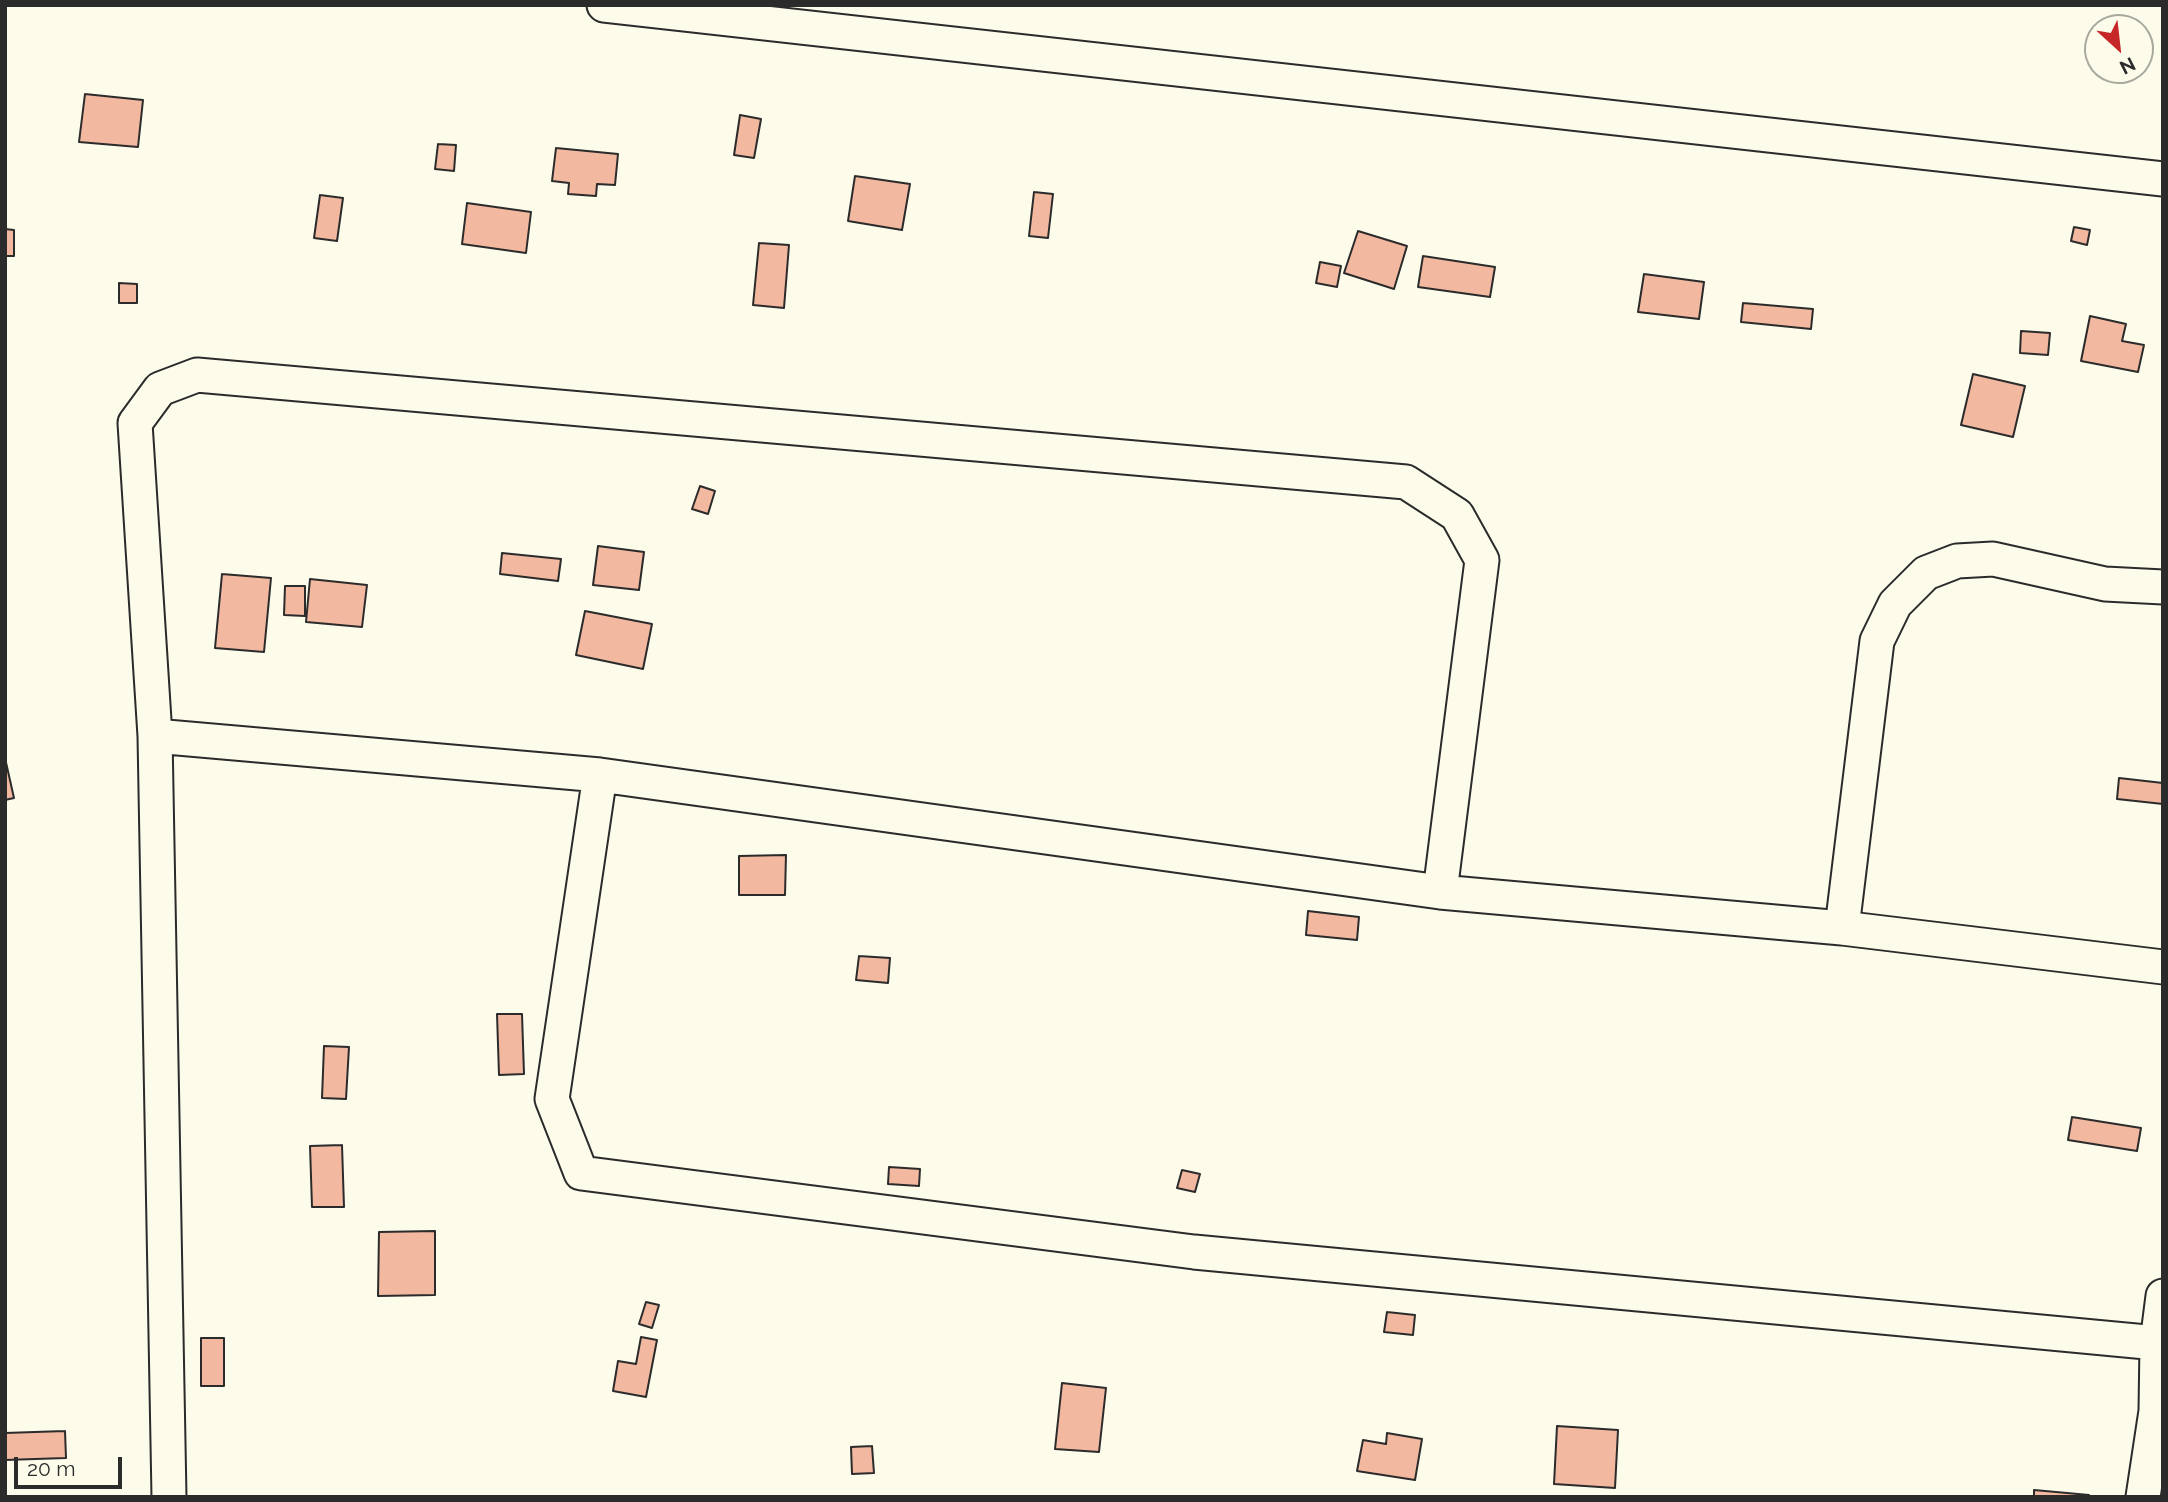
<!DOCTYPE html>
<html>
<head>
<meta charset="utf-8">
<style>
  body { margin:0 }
  #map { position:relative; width:2168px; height:1502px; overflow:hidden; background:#fdfbea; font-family:Raleway,sans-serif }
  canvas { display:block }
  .frame { position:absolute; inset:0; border:7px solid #2b2b2b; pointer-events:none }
  .north { position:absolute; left:2084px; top:14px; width:70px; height:70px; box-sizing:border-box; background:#fdfbea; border:2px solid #a9a89e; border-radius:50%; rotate:153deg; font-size:19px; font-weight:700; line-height:28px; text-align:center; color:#2b2b2b }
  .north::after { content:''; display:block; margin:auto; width:24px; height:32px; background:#c62828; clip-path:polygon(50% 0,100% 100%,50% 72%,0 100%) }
  .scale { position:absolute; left:14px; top:1457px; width:108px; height:32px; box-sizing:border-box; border:4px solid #2b2b2b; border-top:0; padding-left:9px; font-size:21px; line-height:24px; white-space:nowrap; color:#2b2b2b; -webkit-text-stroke:5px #fdfbea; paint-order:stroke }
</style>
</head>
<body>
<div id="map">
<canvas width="2168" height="1502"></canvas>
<div class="frame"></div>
<div class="north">N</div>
<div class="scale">20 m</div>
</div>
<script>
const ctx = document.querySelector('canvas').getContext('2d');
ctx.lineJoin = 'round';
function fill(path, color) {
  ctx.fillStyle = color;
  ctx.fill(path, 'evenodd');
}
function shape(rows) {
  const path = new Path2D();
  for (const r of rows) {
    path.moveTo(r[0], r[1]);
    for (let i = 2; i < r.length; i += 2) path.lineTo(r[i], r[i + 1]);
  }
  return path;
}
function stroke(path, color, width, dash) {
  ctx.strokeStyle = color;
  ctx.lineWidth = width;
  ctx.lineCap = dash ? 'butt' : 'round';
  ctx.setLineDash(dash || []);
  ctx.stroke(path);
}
const building = shape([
  [85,94,143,100,138,147,79,142,85,94],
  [740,115,761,119,754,158,734,155,740,115],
  [438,144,456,145,454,171,435,169,438,144],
  [556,148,618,154,615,185,597,184,596,196,568,194,569,183,552,181,556,148],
  [855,176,910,184,902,230,848,221,855,176],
  [1034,192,1053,194,1048,238,1029,236,1034,192],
  [320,195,343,198,337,241,314,238,320,195],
  [467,203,531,212,526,253,462,244,467,203],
  [2074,227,2090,230,2087,245,2071,241,2074,227],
  [5,229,14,230,14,256,5,256,5,229],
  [1358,231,1407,246,1394,289,1344,273,1358,231],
  [759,243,789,245,784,308,753,305,759,243],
  [1423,256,1495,267,1490,297,1418,287,1423,256],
  [1320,262,1341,266,1337,287,1316,283,1320,262],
  [1644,274,1704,282,1699,319,1638,312,1644,274],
  [119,283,137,284,137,303,119,303,119,283],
  [1743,303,1813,309,1811,329,1741,322,1743,303],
  [2090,316,2126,324,2122,341,2144,345,2138,372,2081,361,2090,316],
  [2021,331,2050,333,2048,355,2020,353,2021,331],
  [1973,374,2025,386,2013,437,1961,425,1973,374],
  [700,486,715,491,708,514,692,509,700,486],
  [598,546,644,552,639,590,593,585,598,546],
  [502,553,561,559,558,581,500,574,502,553],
  [222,574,271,578,264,652,215,648,222,574],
  [310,579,367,585,362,627,306,622,310,579],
  [285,586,305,586,305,616,284,615,285,586],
  [585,611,652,624,643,669,576,655,585,611],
  [5,758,14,798,5,800,5,758],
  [2119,778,2163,783,2163,804,2117,799,2119,778],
  [786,855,785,895,739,895,739,856,786,855],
  [1308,911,1359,917,1357,940,1306,935,1308,911],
  [859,956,890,958,888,983,856,980,859,956],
  [497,1014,522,1014,524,1074,499,1075,497,1014],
  [324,1046,349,1047,346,1099,322,1098,324,1046],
  [2072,1117,2141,1128,2137,1151,2068,1140,2072,1117],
  [342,1145,344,1207,312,1207,310,1146,342,1145],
  [889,1167,920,1169,919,1186,888,1184,889,1167],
  [1182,1170,1200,1174,1195,1192,1177,1188,1182,1170],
  [435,1231,435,1295,378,1296,379,1232,435,1231],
  [646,1302,659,1305,652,1328,639,1324,646,1302],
  [1387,1312,1415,1315,1413,1335,1384,1332,1387,1312],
  [641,1337,657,1340,646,1397,613,1391,618,1361,636,1364,641,1337],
  [201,1338,224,1338,224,1386,201,1386,201,1338],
  [1062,1383,1106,1388,1099,1452,1055,1449,1062,1383],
  [1557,1426,1618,1430,1615,1488,1554,1484,1557,1426],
  [65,1431,66,1458,5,1460,5,1433,65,1431],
  [1387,1433,1422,1439,1415,1480,1357,1471,1363,1440,1386,1444,1387,1433],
  [872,1446,874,1473,852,1474,851,1447,872,1446],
  [2034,1490,2089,1495,2089,1497,2034,1497,2034,1490]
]);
fill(building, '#f2b8a0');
stroke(building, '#2b2b2b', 2);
const minor = shape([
  [604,5,2163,179],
  [155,736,600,775,1440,892,1842,928,2163,967],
  [600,775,552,1099,581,1173,1194,1252,2157,1343],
  [1842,928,1877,641,1895,604,1926,573,1957,561,1993,559,2105,584,2163,587],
  [169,1497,155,736,135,423,160,389,197,375,1406,482,1457,515,1482,560,1440,892],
  [2143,1497,2156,1411,2157,1343,2163,1296]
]);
stroke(minor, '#2b2b2b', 37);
stroke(minor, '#fdfbea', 33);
</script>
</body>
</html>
